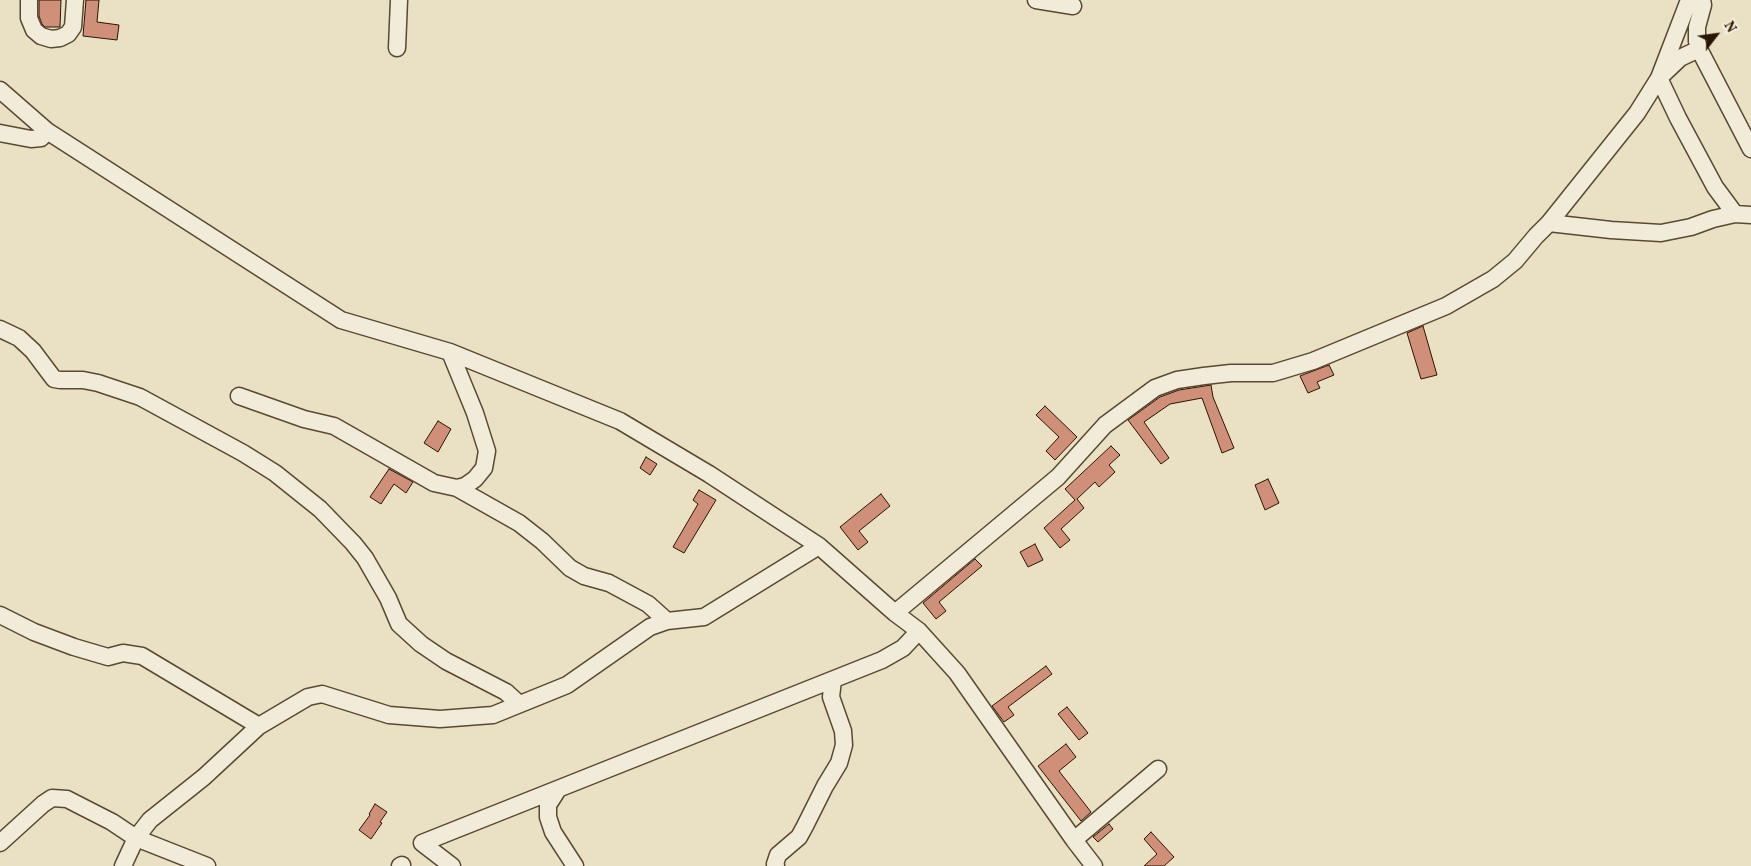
<!DOCTYPE html>
<html>
<head>
<meta charset="utf-8">
<style>
  body { margin:0 }
  #map { position:relative; width:1751px; height:866px; overflow:hidden; background:#eae1c4; font-family:Vollkorn,serif }
  canvas { display:block }
  .north { position:absolute; left:1691px; top:10px; width:50px; height:50px; -webkit-text-stroke:4px #f1ecd9; paint-order:stroke; rotate:60deg; font-size:14px; font-weight:700; line-height:20px; text-align:center; color:#2a1500 }
  .north::after { content:''; display:block; margin:auto; width:18px; height:22px; background:#2a1500; clip-path:polygon(50% 0,100% 100%,50% 72%,0 100%) }
</style>
</head>
<body>
<div id="map">
<canvas width="1751" height="866"></canvas>
<div class="north">N</div>
</div>
<script>
const ctx = document.querySelector('canvas').getContext('2d');
ctx.lineJoin = 'round';
function fill(path, color) {
  ctx.fillStyle = color;
  ctx.fill(path, 'evenodd');
}
function shape(rows) {
  const path = new Path2D();
  for (const r of rows) {
    path.moveTo(r[0], r[1]);
    for (let i = 2; i < r.length; i += 2) path.lineTo(r[i], r[i + 1]);
  }
  return path;
}
function stroke(path, color, width, dash) {
  ctx.strokeStyle = color;
  ctx.lineWidth = width;
  ctx.lineCap = dash ? 'butt' : 'round';
  ctx.setLineDash(dash || []);
  ctx.stroke(path);
}
const building = shape([
  [39,0,61,0,60,27,45,27,42,24,39,16,39,0],
  [86,0,99,0,97,22,119,25,117,40,83,36,86,0],
  [1423,326,1437,375,1421,379,1407,333,1423,326],
  [1329,365,1334,375,1317,382,1320,388,1308,393,1300,376,1329,365],
  [1211,385,1213,397,1234,448,1222,453,1202,398,1170,404,1144,422,1169,458,1161,464,1128,420,1160,397,1179,390,1211,385],
  [1045,406,1077,437,1055,460,1046,451,1059,437,1036,415,1045,406],
  [438,421,451,429,438,452,424,443,438,421],
  [1111,446,1120,455,1109,465,1115,472,1099,487,1095,482,1077,499,1084,508,1061,529,1070,540,1060,548,1044,528,1075,500,1065,489,1111,446],
  [646,457,657,464,650,475,640,468,646,457],
  [389,469,413,482,406,493,394,484,381,504,370,497,389,469],
  [1268,479,1279,503,1265,510,1255,485,1268,479],
  [699,490,716,500,684,553,673,547,698,504,693,500,699,490],
  [881,494,890,506,859,531,868,542,858,550,840,527,881,494],
  [1035,544,1043,560,1028,567,1020,552,1035,544],
  [975,559,982,566,939,602,946,611,936,619,923,603,975,559],
  [1046,666,1052,674,1008,707,1014,715,1004,722,992,706,1046,666],
  [1067,707,1088,733,1079,740,1058,714,1067,707],
  [1066,744,1076,757,1059,771,1091,812,1081,821,1038,766,1066,744],
  [375,804,387,812,380,822,382,823,371,839,359,830,370,815,369,814,375,804],
  [1109,824,1113,829,1098,842,1093,837,1109,824],
  [1151,832,1174,857,1164,866,1144,866,1157,854,1144,839,1151,832]
]);
fill(building, '#cf8f78');
stroke(building, '#2a1500', 1);
const minor = shape([
  [29,0,29,18,34,30,41,36,51,39,60,38,68,34,73,27,75,0],
  [1036,0,1073,6],
  [397,48,399,0],
  [1699,49,1697,41,1697,27,1703,5,1702,0],
  [0,90,47,131,341,320,450,352,620,421,709,474,819,546,895,613,919,631,957,673,1074,840,1094,866],
  [0,133,31,139,41,138,47,131],
  [1735,214,1715,187,1678,118,1659,78,1680,58,1699,49,1751,149],
  [1549,223,1637,113,1659,78,1689,0],
  [0,329,19,338,33,351,54,379,60,380,83,380,98,383,140,397,243,453,275,473,320,509,353,543,365,558,388,598,399,624,421,644,446,661,506,692,519,704],
  [239,396,304,419,334,426,434,483,457,488,465,486,475,479,484,468,487,451,475,413,450,352],
  [457,488,519,523,542,541,570,568,584,576,609,583,648,604,667,621],
  [895,613,1058,477,1105,425,1155,388,1177,380,1204,376,1231,373,1273,373,1313,361,1446,306,1493,279,1515,261,1536,236,1549,223,1611,230,1661,233,1691,227,1713,219,1735,214,1751,215],
  [0,615,34,632,74,647,108,657,123,653,142,656,259,726,308,697,322,694,389,715,440,719,493,715,567,685,650,627,667,621,704,617,819,546],
  [557,791,548,805,548,817,553,832,575,866],
  [1074,840,1158,769],
  [0,843,43,804,52,798,67,799,112,822,136,838,207,866],
  [123,866,136,838,150,820,204,777,259,726],
  [400,866,402,865],
  [452,866,422,843,882,660,903,648,919,631],
  [776,866,775,864,778,855,799,837,805,826,825,786,839,763,844,745,843,731,831,697,833,680]
]);
stroke(minor, '#5a4831', 19);
stroke(minor, '#f1ecd9', 16);
</script>
</body>
</html>
